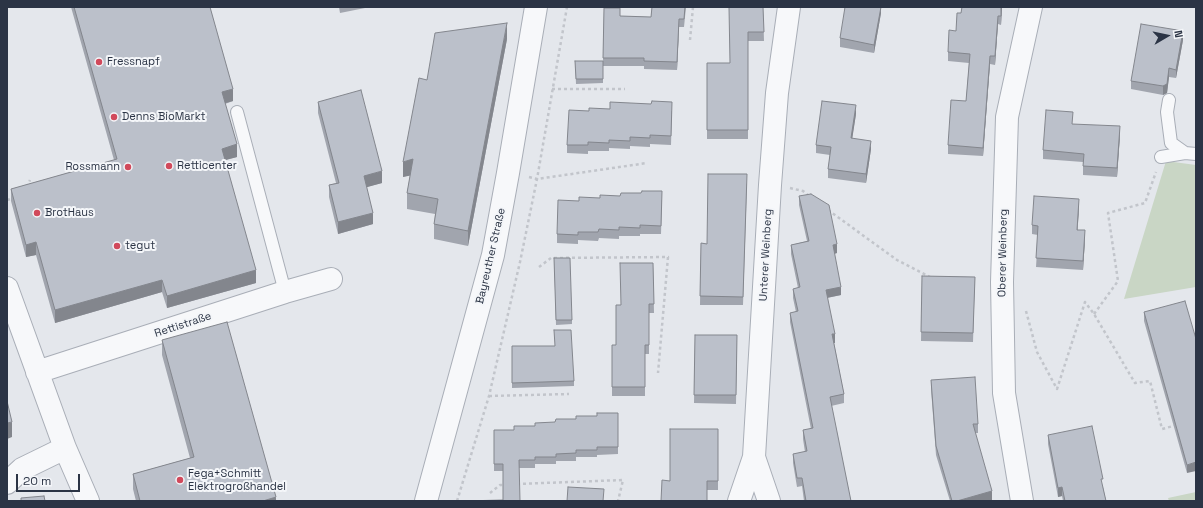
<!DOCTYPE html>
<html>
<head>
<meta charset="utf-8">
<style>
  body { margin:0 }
  #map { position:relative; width:1203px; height:508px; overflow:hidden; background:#e4e7ec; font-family:"Space Grotesk",sans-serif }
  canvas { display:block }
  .frame { position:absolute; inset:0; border:8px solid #2b3445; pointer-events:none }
  .north { position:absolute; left:1147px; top:16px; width:40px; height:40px; -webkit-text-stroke:3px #f4f6f9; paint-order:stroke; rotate:81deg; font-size:11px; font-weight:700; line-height:16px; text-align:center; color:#2b3445 }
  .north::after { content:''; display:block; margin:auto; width:14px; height:18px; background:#2b3445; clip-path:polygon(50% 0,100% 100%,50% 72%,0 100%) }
  .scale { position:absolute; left:16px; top:474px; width:64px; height:18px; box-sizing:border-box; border:2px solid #2b3445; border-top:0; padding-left:5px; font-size:12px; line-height:14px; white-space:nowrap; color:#2b3445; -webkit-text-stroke:3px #f4f6f9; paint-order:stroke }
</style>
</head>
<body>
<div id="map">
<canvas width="1203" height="508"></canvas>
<div class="frame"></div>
<div class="north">N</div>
<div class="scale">20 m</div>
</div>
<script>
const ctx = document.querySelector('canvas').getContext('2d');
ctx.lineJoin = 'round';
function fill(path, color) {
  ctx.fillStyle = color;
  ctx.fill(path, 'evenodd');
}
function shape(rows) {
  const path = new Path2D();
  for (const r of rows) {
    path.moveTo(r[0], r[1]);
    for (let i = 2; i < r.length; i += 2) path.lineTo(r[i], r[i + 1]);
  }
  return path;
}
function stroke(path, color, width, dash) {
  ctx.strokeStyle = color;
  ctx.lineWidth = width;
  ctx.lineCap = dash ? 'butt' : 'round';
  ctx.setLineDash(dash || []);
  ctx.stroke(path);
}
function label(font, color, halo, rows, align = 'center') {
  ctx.font = font + ' "Space Grotesk",sans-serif';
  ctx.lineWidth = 4;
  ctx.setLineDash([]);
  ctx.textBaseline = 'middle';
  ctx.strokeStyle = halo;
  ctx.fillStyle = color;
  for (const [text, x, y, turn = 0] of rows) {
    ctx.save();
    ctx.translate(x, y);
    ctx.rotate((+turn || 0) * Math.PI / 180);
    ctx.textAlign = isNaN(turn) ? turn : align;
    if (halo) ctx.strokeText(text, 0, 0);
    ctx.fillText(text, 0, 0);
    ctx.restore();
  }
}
fill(shape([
  [1166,161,1196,165,1196,287,1124,299],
  [1196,492,1196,501,1169,501,1168,498]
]), '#c9d6c5');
const lane = shape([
  [1169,100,1167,112,1171,143,1185,153],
  [237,112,285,292],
  [1161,157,1185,153,1196,154]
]);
const street = shape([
  [7,288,65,448,88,501],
  [37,372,285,292,331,279],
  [7,483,22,469,65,448],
  [426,501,493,255,508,173,536,7],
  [739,501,754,457],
  [769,501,754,457,770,185,777,93,789,7],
  [1022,501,1004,393,1002,282,1007,117,1031,7]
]);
stroke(lane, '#a9aeb7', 14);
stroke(street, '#a9aeb7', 24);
stroke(shape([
  [690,40,693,7],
  [552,89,625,89],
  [529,177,537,179,647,163],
  [27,187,30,180],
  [790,188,803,191,809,196],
  [7,200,14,198],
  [828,210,897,260,930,277],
  [539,267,551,258,668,257,658,373],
  [1026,311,1037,352,1057,389,1085,302,1094,314,1135,383,1150,381,1162,429,1177,425],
  [1094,314,1118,281,1108,213,1145,203,1156,172],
  [489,396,569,394],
  [517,484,623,480,618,501],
  [490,493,500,485,504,485],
  [457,501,489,396,520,262,537,179,567,7]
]), '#c2c5cb', 2.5, [3, 3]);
stroke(lane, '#f7f8fa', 12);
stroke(street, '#f7f8fa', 22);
fill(shape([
  [71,7,210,7,233,101,225,104,237,157,225,160,256,283,167,308,162,292,55,323,36,255,26,257,11,201,11,189,114,160],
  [339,7,370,7,340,13],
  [652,7,686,7,684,27,679,27,677,70,644,69,644,66,603,66,603,83,576,84,575,61,603,61,604,8,620,16,651,17],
  [763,7,764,41,748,41,748,139,707,139,707,63,730,63],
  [881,7,881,13,874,53,840,47,840,38],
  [962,7,1002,7,1001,25,998,24,995,65,990,64,983,156,948,154,948,145,966,101,969,63,948,61,948,52,956,31,961,13],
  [507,39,468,246,434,239,434,224,435,214,407,209,407,193,410,175,403,177,427,80],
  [1183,40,1176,78,1169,77,1167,93,1163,95,1131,89,1131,81],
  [318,102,382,183,366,187,373,224,338,234,329,197,329,185,336,183,318,113],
  [589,111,672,111,671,145,650,144,650,147,630,146,630,149,609,148,609,151,588,151,588,154,567,153,567,145],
  [856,114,852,138,871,149,866,183,828,178,828,169,830,155,816,153,816,145],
  [1073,124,1120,135,1117,177,1083,175,1083,162,1043,159,1043,150],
  [747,183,743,305,700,305,701,243,707,244],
  [799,196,837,253,834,254,841,295,827,298,835,343,834,343,844,394,844,403,831,406,851,501,804,501,802,486,797,487,793,463,793,454,805,452,803,439,803,430,811,429,790,322,790,313,796,312,793,298,793,289,798,288,791,254,791,245,807,241,799,205],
  [662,200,661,234,640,234,640,236,619,236,619,239,599,238,598,241,578,240,578,244,557,243,557,234,579,201],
  [1079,208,1077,230,1085,239,1083,270,1036,267,1038,235,1032,234,1032,225],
  [554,258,572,320,572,324,556,325],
  [653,263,654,313,649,313,649,354,645,354,645,396,612,396,612,345,616,345],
  [922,276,975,277,973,342,921,341],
  [1144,312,1196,339,1187,473,1144,321],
  [695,335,737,335,736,404,694,403],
  [162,340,276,501,136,501,133,489,133,474,190,458,162,355],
  [512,346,574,381,574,386,512,388],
  [931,380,978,424,978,433,975,433,992,500,988,501,950,501,936,455,931,389],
  [618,413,618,454,597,455,597,457,576,457,576,461,556,461,556,464,535,464,535,468,519,468,503,500,503,471,494,471,494,430,514,430],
  [718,429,718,490,707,490,670,481],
  [1048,435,1103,487,1106,501,1063,501,1062,496,1058,497,1048,444]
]), '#a1a5ae');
fill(shape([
  [881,7,881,13,874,53,874,45],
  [1001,7,1002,7,1001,25],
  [998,16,998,24,995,65,995,56],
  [679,19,679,27,677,70,677,62],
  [507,23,507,39,468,246,468,231],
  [1183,31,1183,40,1176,78,1176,70],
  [990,56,990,64,983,156,983,148],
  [1169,68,1169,77,1167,93,1163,95,1163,86],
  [233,89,233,101,222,104,222,92],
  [856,105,856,114,851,147,851,138],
  [1120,126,1120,135,1117,177,1117,168],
  [871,141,871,149,866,183,866,174],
  [237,144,237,157,222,161,222,149],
  [413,159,413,175,403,177,403,162],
  [382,171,382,183,364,188,364,176],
  [1079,199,1079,208,1077,239,1077,230],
  [373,213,373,224,338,234,338,222],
  [1085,230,1085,239,1083,270,1083,261],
  [36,242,36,255,26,257,26,245],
  [837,244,837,253,833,254,833,245],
  [256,270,256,283,167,308,167,296],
  [162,280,162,292,55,323,55,310],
  [841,287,841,295,826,298,826,290],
  [832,334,835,334,835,343,832,343],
  [12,422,12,437,7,439,7,423],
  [1196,462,1196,471,1187,473,1187,465],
  [1062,487,1062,496,1058,497,1058,488],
  [992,491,992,500,988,501,957,501],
  [276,497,276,501,263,501]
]), '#83868d');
const building = shape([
  [74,7,210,7,233,89,222,92,237,144,222,149,256,270,167,296,162,280,55,310,36,242,26,245,11,189,117,159,74,7],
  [652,7,685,7,684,19,679,19,677,62,644,61,644,58,603,58,604,8,620,8,620,16,651,17,652,7],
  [729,7,763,7,764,32,748,32,748,130,707,130,707,63,730,63,729,7],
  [845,7,881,7,874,45,840,38,845,7],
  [962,7,1001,7,1001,16,998,16,995,56,990,56,983,148,948,145,951,100,966,101,970,54,948,52,949,30,956,31,957,13,961,13,962,7],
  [507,23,468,231,434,224,438,199,407,193,413,159,403,162,419,78,427,80,435,33,507,23],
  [1141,24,1183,31,1176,70,1169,68,1167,84,1163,86,1131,81,1141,24],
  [575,61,603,61,603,79,576,79,575,61],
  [361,90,382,171,364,176,373,213,338,222,329,185,339,183,318,102,361,90],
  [652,101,672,102,671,136,650,135,650,138,630,137,630,141,609,140,609,143,588,142,588,145,567,145,569,110,589,111,589,108,610,109,610,102,651,104,652,101],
  [822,101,856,105,851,138,871,141,866,174,828,169,831,147,816,145,822,101],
  [1046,110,1073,112,1072,124,1120,126,1117,168,1083,166,1084,154,1043,150,1046,110],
  [708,174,747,174,743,297,700,296,701,243,707,244,708,174],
  [642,191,662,191,661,226,640,225,640,228,619,227,619,230,599,229,598,232,578,232,578,235,557,234,558,200,579,201,579,197,600,198,600,195,620,196,621,193,641,193,642,191],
  [811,194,829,205,837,244,833,245,841,287,826,290,835,334,832,334,844,394,830,397,851,501,806,501,802,478,797,478,793,454,807,451,803,430,813,428,790,313,798,311,793,289,800,287,791,245,809,241,799,196,811,194],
  [1034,196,1079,199,1077,230,1085,230,1083,261,1036,258,1038,226,1032,225,1034,196],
  [554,258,570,258,572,320,556,320,554,258],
  [620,263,653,263,654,304,649,304,649,345,645,345,645,387,612,387,612,345,616,345,616,305,621,305,620,263],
  [922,276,975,277,973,333,921,332,922,276],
  [1185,301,1196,339,1196,462,1187,465,1144,312,1185,301],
  [227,322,276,497,263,501,140,501,133,474,194,457,162,340,227,322],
  [554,330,571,330,574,381,512,383,512,346,555,346,554,330],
  [695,335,737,335,736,395,694,395,695,335],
  [975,377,978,424,973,424,992,491,957,501,952,501,936,446,931,380,975,377],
  [7,401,12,422,7,423,7,401],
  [597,413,618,413,618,447,597,447,597,450,576,450,576,453,556,454,556,457,535,457,535,460,519,460,520,501,463,501,503,500,503,464,494,464,494,430,514,430,514,426,535,426,535,423,555,422,556,419,576,419,576,416,597,416,597,413],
  [1092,426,1103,479,1101,479,1106,501,1065,501,1062,487,1058,488,1048,435,1092,426],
  [670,429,718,429,718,481,707,481,707,501,661,501,662,480,670,481,670,429],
  [568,487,604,489,603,501,567,501,568,487],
  [44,496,45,501,21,501,21,498,44,496]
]);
fill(building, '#bbc0ca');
stroke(building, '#83868d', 1);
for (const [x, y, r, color] of [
  [99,62,4,"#d1495b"],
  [114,117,4,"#d1495b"],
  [169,166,4,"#d1495b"],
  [128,167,4,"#d1495b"],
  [37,213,4,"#d1495b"],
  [117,246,4,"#d1495b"],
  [180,480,4,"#d1495b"]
]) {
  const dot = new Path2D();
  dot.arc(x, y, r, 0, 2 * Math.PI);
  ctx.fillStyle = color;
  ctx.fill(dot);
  stroke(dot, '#f4f6f9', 1.5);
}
label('11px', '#2b3445', '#f4f6f9', [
  ["Fressnapf",107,62],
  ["Denns BioMarkt",122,117],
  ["Retticenter",177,166],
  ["Rossmann",120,167,"right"],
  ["BrotHaus",45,213],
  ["tegut",125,246],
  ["Fega+Schmitt",188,474],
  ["Elektrogroßhandel",188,487]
], 'left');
label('11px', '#2b3445', '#f4f6f9', [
  ["Oberer Weinberg",1003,253,-89],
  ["Unterer Weinberg",766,255,-87],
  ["Bayreuther Straße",491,256,-77],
  ["Rettistraße",183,325,-18]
]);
</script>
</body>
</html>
